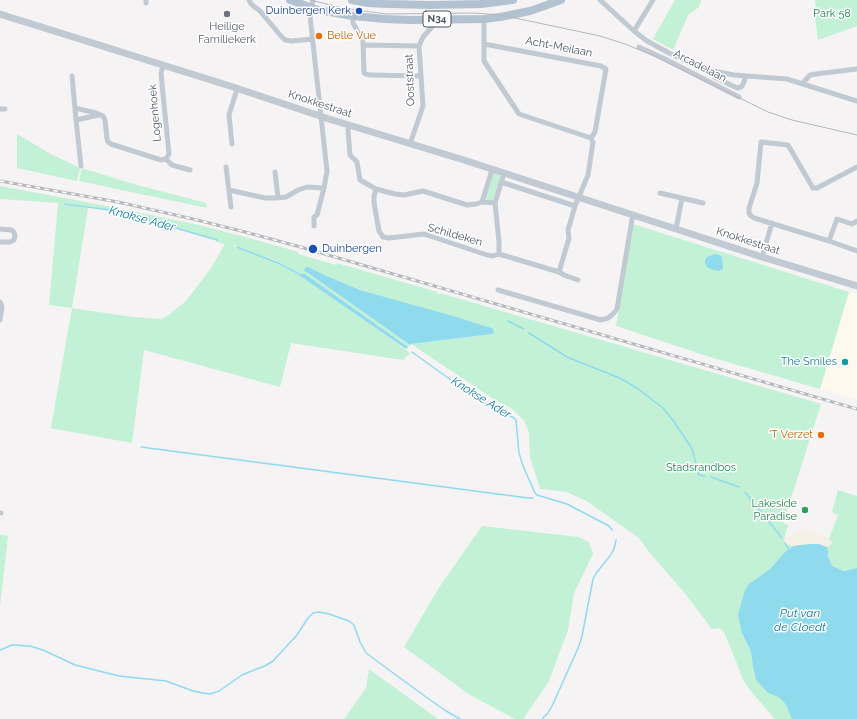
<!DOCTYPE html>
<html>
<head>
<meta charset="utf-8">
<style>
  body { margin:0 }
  canvas { display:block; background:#f5f3f3 }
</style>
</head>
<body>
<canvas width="857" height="719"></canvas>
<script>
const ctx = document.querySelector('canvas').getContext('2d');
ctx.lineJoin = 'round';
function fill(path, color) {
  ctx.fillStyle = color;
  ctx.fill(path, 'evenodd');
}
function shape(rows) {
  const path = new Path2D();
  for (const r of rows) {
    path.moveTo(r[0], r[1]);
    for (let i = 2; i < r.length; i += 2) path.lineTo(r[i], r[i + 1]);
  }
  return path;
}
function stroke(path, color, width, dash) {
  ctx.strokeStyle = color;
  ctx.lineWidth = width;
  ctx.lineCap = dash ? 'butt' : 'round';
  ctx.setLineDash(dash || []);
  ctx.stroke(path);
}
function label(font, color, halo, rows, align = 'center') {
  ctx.font = font + ' Raleway,sans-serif';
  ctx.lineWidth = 3;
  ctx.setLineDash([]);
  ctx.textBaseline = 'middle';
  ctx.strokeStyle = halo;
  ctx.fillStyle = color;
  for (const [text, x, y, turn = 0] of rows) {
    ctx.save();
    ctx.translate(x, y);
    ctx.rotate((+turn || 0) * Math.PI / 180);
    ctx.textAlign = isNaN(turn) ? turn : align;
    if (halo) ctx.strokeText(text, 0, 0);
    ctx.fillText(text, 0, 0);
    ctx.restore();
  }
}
fill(shape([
  [849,292,857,294,857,400,820,389]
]), '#fdf9ef');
fill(shape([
  [675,0,701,0,699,7,688,15,673,50,653,39],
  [815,0,857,0,857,26,818,40,814,8,816,6],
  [17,134,51,154,80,168,77,181,17,168],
  [82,168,130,183,206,203,207,208,79,181],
  [495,173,499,175,500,178,493,200,492,201,485,199,493,174],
  [0,186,97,204,199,225,241,236,285,248,298,252,298,254,336,265,337,263,437,292,438,295,440,293,821,404,783,523,788,525,784,540,789,545,793,546,784,553,771,568,754,580,747,587,742,633,751,652,753,667,756,680,768,693,778,697,782,700,786,705,792,719,775,719,754,695,743,680,734,656,724,632,719,628,711,629,706,621,684,592,649,552,639,538,588,502,567,492,540,489,530,457,529,433,524,420,511,408,495,400,411,344,492,334,450,315,360,290,329,277,308,267,304,271,308,273,410,345,408,347,305,274,301,274,290,268,273,260,234,245,234,246,272,261,299,275,367,322,410,353,403,360,291,343,280,387,144,350,132,443,50,428,51,428,72,308,49,305,58,203,0,199],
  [66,203,91,207,99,208,133,215,217,240,216,242,225,244,211,268,186,301,170,314,161,319,132,317,72,308,88,208,66,204],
  [633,224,849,292,820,389,710,357,616,326],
  [838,490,857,496,857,568,844,571,832,566,828,556,828,552,827,547,833,543,829,539,838,515,832,512],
  [482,526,578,537,589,542,593,554,574,593,568,630,548,683,523,719,515,719,470,695,404,647,440,586],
  [0,535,8,536,0,607],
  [369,669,438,719,344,719,366,688]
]), '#c3f1d5');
fill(shape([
  [799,529,806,529,822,535,826,537,833,543,827,547,819,544,809,544,793,546,789,545,785,543,784,540]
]), '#f5f0e5');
fill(shape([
  [716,254,721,256,722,258,723,269,719,271,710,269,706,266,705,263,705,260,707,257,712,255],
  [306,267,308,267,329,277,360,290,450,315,491,328,493,329,494,332,492,334,411,344,410,345,308,273,304,271],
  [301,274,305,274,408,347,406,349,299,275],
  [809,544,819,544,827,547,828,552,828,556,832,566,844,571,857,568,857,719,792,719,786,705,782,700,778,697,768,693,756,680,753,667,751,652,742,633,738,615,745,590,749,584,771,568,784,553,793,546]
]), '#90daee');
stroke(shape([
  [65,204,117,211,217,240],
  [237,247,278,263,301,275],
  [508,321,524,329],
  [529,333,567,357,617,377,627,382,638,389,663,408,675,423,692,449,699,475,705,476],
  [412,352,469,393,485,403,514,418,516,420,519,453,523,466,535,493,537,495,567,504,609,526,612,530],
  [141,447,528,498,533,498],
  [711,477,739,487],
  [745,492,782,538],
  [785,543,789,550],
  [0,650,12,645,30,646,43,650,75,665,119,676,166,681,193,691,203,693,210,694,219,691,242,675,254,670,265,666,273,661,297,635,308,618,313,613,319,612,329,614,349,621,354,625,360,642,366,653,426,697,446,711,460,719],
  [542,719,548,713,553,704,579,646,582,636,593,579,597,572,610,556,614,549,616,540]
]), '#90daee', 1.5);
stroke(shape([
  [146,0,146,3],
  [249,0,251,4,260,11,281,36,285,40,292,41,313,39],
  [313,0,310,16,327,171,324,188,317,215,314,217,314,226],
  [600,0,634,31,647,41,669,53,696,66,713,71,734,75,787,79,857,101],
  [353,16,353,23,363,41,364,73,366,74,369,75,421,76],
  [484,19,484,61,519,114,591,138],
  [634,31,653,0],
  [484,44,601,66,606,69,595,132,591,138,593,142,588,175,575,206,568,230,569,238,559,272],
  [363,45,419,46],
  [639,47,663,58,739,97],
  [713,71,712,73,714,77,737,88,741,87,742,86,745,79,745,77],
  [72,76,75,109],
  [803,83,810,75,816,74,857,69],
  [0,109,5,109],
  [99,115,76,120,75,109,79,109,96,113,103,116,105,120,107,139,108,142,111,144,161,160,166,159,169,154,161,74,163,65],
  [76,120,81,166],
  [349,125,348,130,350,155,357,162,360,180,376,189,374,196,374,203,379,231,383,237,389,238,424,234,487,255,493,256,499,254],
  [232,144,229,115,237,89],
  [410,144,423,106,419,46,423,37,433,26,434,19],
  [166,159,172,165,190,170],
  [226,167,231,207],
  [857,167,817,188,813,188,788,145,761,142,757,183,749,208,749,213,751,216,754,218,829,241,837,219,852,224,857,221],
  [275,172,278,198],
  [504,173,495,203,499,242,499,254,559,272,564,275,578,280],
  [501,182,575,206],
  [376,189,395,194,404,195,423,191,467,205,476,204,482,202,492,170],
  [229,190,265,198,276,198,286,197,298,190,307,187,324,188],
  [660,193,703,203],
  [482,202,495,203],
  [0,229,11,230,13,231,15,235,14,240,10,242,0,242],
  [676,229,682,198],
  [829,241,857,251],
  [762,257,772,223],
  [498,290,601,320,608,318,613,314,617,309,633,214],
  [0,302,2,307,0,320],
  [0,513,1,513]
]), '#c1cad2', 5);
stroke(shape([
  [0,14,230,86,329,119,464,160,762,257,857,286]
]), '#c1cad2', 7);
stroke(shape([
  [290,0,318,10,353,16,385,19,409,20,484,19,500,17,530,11,561,0],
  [352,0,368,3,388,4,430,5,481,4,513,0]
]), '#b3c2d1', 8);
stroke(shape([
  [310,0,348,9,387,14,474,13,501,15,600,36,625,44,652,55,768,112,792,120,857,135]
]), '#b5b8bd', 1);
const rail = shape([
  [0,181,118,202,193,219,245,232,297,246,857,409]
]);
stroke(rail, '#b5b8bd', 3);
stroke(rail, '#fff', 1.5, [4.5]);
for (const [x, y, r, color] of [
  [359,11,4,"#1a4fb4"],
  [227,14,4,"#6b7280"],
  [319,36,4,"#e8710a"],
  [313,249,5,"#1a4fb4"],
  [845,362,4,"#0f9aa8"],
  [821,435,4,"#e8710a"],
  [805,510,4,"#2e9e5b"]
]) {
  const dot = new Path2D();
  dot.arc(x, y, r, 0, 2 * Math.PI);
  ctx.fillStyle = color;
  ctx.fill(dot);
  stroke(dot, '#fff', 1.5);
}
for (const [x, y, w] of [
  [437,19,28]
]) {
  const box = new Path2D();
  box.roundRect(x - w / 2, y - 8, w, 16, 3);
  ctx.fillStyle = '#fff';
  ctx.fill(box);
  stroke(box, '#4a5661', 1);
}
label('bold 10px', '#4a5661', null, [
  ["N34",437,19]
]);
label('11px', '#164399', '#fff', [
  ["Duinbergen Kerk",351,11],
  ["Duinbergen",322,249,"left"]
], 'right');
label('11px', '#17864f', '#fff', [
  ["Park 58",832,14],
  ["Stadsrandbos",701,468]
]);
label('11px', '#5b616d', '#fff', [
  ["Heilige",227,27],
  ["Familiekerk",227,40]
]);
label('11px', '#c56008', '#fff', [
  ["Belle Vue",327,36],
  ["'T Verzet",813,435,"right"]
], 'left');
label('11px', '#4a5661', '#fff', [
  ["Acht-Meilaan",559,47,11],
  ["Arcadelaan",700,66,27],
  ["Ooststraat",410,80,-92],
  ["Knokkestraat",320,104,18],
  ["Logenhoek",155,113,-95],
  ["Schildeken",455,235,16],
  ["Knokkestraat",748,241,18]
]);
label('11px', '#0d838f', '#fff', [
  ["The Smiles",837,362]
], 'right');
label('11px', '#27864d', '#fff', [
  ["Lakeside",797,504],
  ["Paradise",797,517]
], 'right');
label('italic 12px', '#0c7c9b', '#fff', [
  ["Knokse Ader",142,219,15],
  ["Knokse Ader",481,398,32],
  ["Put van",800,613],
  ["de Cloedt",800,627]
]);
</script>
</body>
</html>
